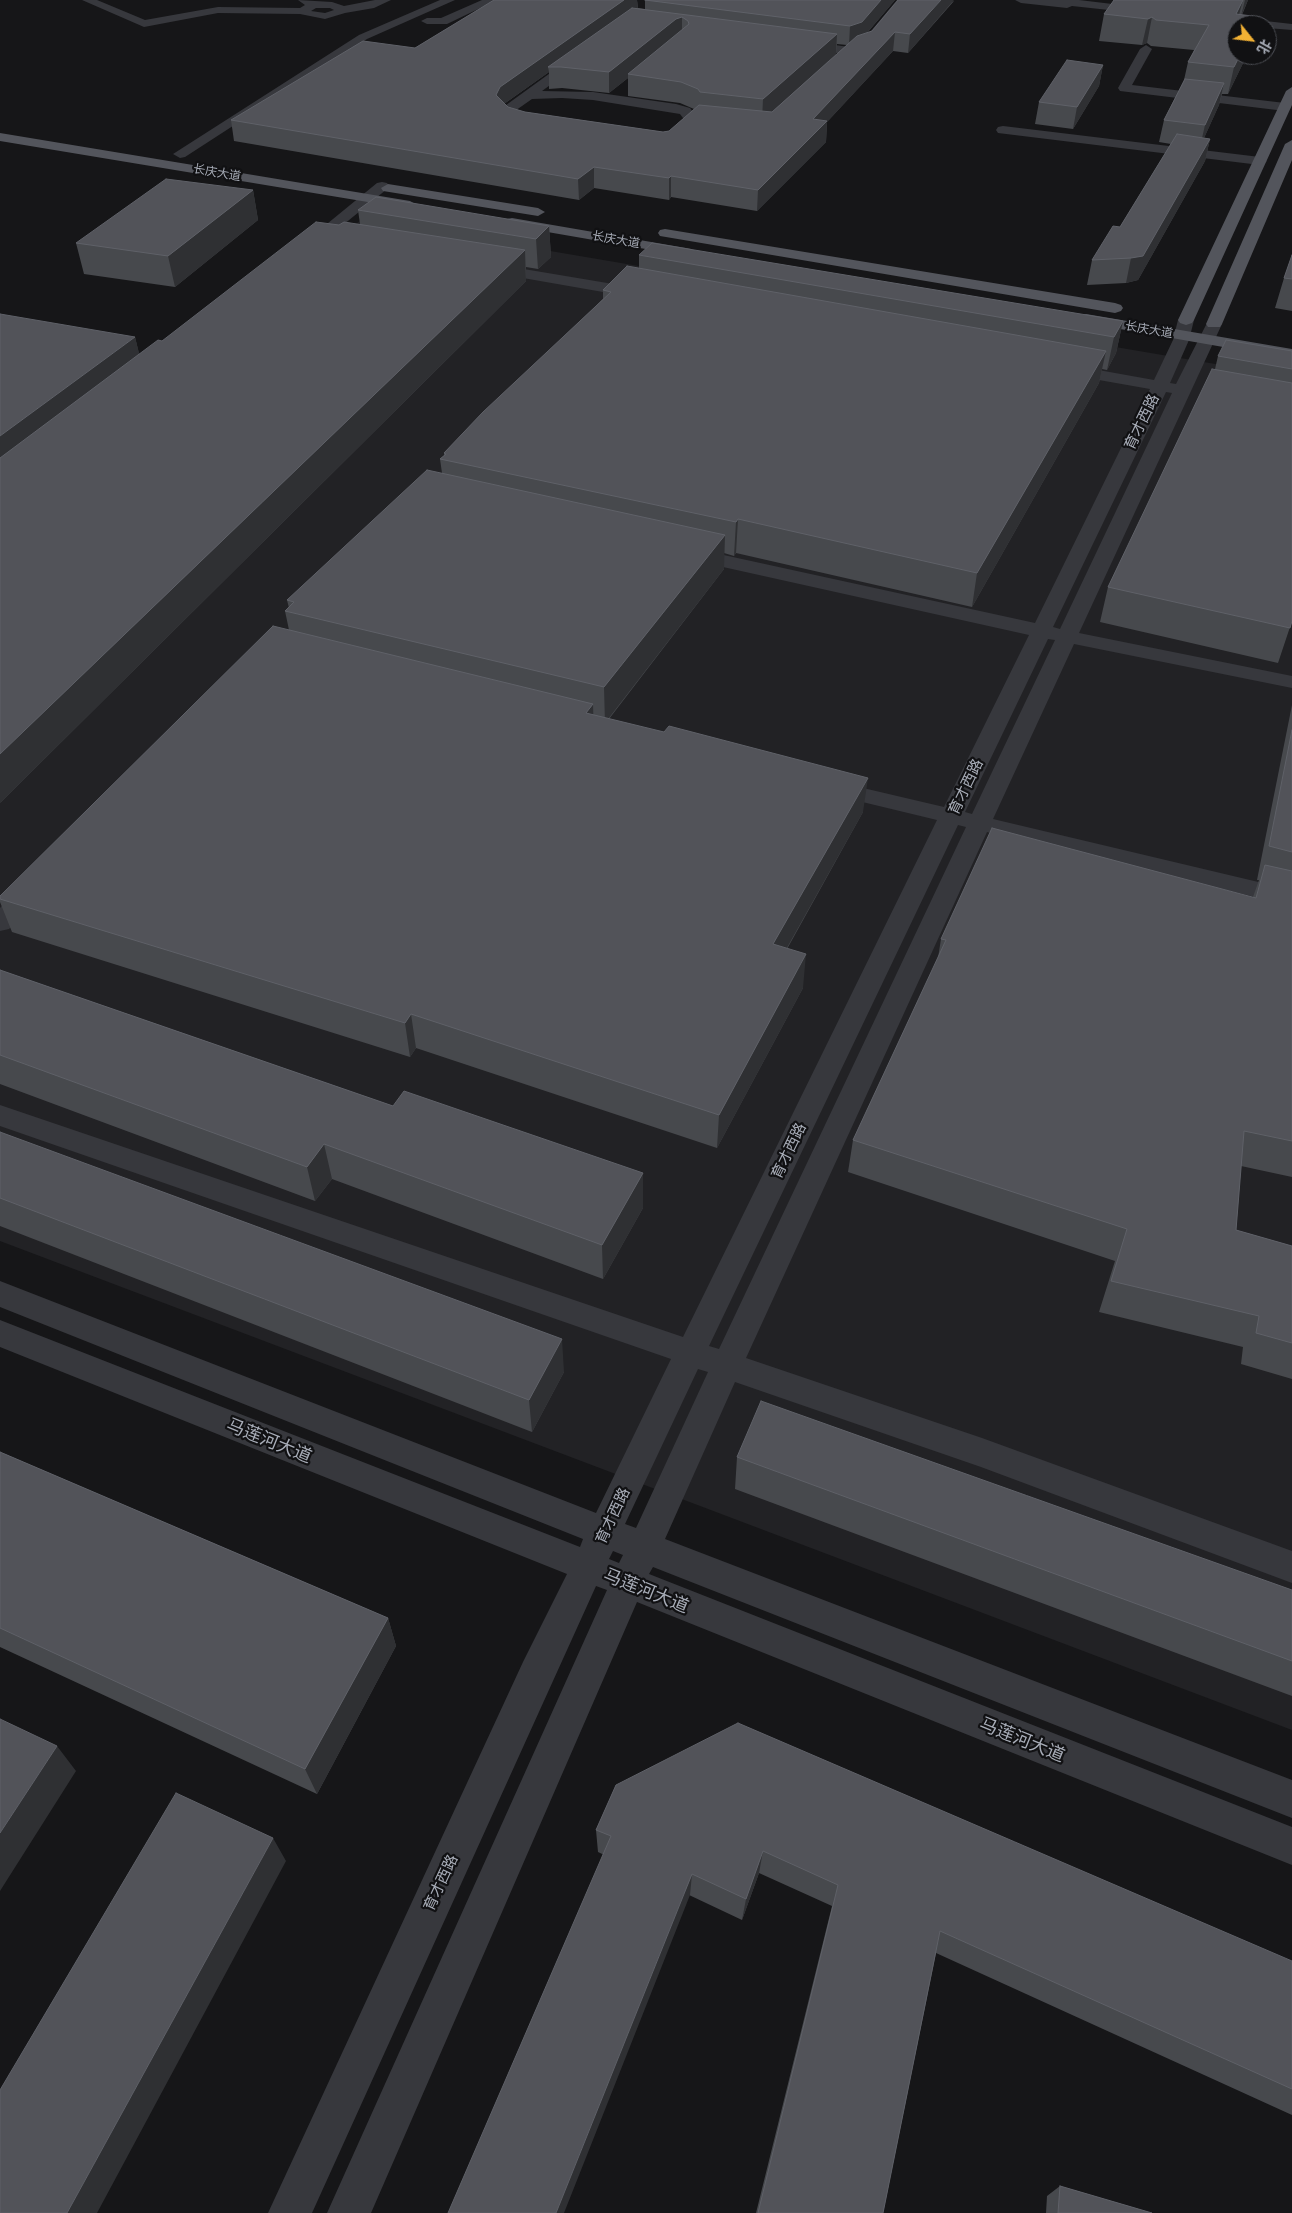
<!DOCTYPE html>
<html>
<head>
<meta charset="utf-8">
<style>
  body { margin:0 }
  #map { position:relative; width:1292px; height:2213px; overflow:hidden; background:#161618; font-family:Quicksand,"Noto Sans SC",sans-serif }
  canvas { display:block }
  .north { position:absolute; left:1227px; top:15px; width:50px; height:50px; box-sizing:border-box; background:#111113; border:1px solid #4d4f55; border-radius:50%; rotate:119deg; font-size:14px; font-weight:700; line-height:20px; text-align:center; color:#a8adb8 }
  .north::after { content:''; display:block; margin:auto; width:18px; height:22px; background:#f2b134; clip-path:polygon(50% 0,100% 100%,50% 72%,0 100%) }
</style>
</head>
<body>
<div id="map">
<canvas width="1292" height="2213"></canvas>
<div class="north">北</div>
</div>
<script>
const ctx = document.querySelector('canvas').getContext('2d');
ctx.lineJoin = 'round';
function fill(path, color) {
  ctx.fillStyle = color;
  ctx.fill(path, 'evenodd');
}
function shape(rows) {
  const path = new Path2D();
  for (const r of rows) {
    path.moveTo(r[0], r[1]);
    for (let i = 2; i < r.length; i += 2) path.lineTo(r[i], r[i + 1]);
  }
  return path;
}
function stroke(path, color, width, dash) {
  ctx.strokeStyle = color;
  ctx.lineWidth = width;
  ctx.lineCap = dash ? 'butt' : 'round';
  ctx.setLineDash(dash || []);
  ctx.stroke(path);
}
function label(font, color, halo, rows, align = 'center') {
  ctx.font = font + ' Quicksand,"Noto Sans SC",sans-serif';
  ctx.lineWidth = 4.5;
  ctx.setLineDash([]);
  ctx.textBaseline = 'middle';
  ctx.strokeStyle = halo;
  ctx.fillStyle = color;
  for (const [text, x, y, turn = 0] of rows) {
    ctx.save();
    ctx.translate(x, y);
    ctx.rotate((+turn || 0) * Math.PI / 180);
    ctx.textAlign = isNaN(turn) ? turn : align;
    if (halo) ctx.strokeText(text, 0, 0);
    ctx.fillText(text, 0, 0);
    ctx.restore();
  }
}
fill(shape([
  [362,219,1292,377,1292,1730,0,1241,0,335,183,366]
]), '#222225');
fill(shape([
  [82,0,97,0,145,20,218,7,300,8,305,5,298,0,332,2,344,6,375,0,391,0,374,8,345,13,325,19,300,14,218,13,144,27,82,0],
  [316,8,330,8,334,10,325,13,311,11,316,8],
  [440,0,455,0,367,39,185,157,180,158,173,154,359,35,440,0],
  [482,0,497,0,447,24,427,24,421,21,427,18,441,18,482,0],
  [897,0,909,0,869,49,850,55,800,48,794,44,800,40,849,47,861,43,897,0],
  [1015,0,1079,0,1146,8,1152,11,1146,14,1072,6,1067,8,1021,3,1015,0],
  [1221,16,1292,24,1292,30,1267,28,1267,25,1244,25,1217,21,1215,19,1217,17,1221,16],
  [1146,45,1152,49,1132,85,1285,103,1291,107,1285,111,1120,91,1118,88,1140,49,1146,45],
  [579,54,583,55,585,58,583,61,542,91,593,92,676,104,690,108,699,119,698,123,678,142,673,143,666,139,686,122,680,114,593,100,562,98,532,99,512,113,513,117,535,123,536,126,535,129,530,130,503,123,499,115,502,108,575,55,579,54],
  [1003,126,1260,157,1267,161,1260,165,998,133,996,130,998,127,1003,126],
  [382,182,387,183,389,186,387,189,310,252,300,252,298,249,300,246,377,183,382,182],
  [488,263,643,289,648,291,651,294,648,297,643,299,483,271,480,268,483,265,488,263],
  [1186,315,1192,317,1194,320,1189,340,1170,383,1176,384,1208,321,1214,319,1220,321,1222,324,1079,633,1292,676,1292,688,1074,644,993,819,1292,890,1292,906,987,832,746,1358,982,1438,1292,1551,1292,1583,981,1467,735,1382,665,1539,1292,1780,1292,1818,653,1567,649,1574,1292,1827,1292,1865,637,1602,371,2213,327,2213,607,1590,596,1586,312,2213,268,2213,523,1662,567,1574,0,1347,0,1320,580,1547,583,1539,0,1307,0,1281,596,1513,671,1359,0,1126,0,1105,683,1337,937,820,821,792,818,787,821,782,829,780,944,807,1029,635,687,559,680,557,677,553,680,549,687,547,1035,623,1150,389,1065,374,1059,373,1057,369,1059,365,1065,364,1154,380,1173,340,1178,320,1180,317,1186,315],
  [1166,392,1172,393,1060,629,1053,627,1166,392],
  [1048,639,1055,640,972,814,965,812,1048,639],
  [958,825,966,827,719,1349,709,1346,958,825],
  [698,1369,708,1372,636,1528,625,1524,698,1369],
  [613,1551,623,1555,619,1563,609,1559,613,1551],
  [32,881,41,883,44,889,41,895,9,929,0,931,0,908,23,883,32,881]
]), '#37383d');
fill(shape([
  [1292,87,1292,105,1194,320,1192,323,1186,325,1180,323,1178,320,1286,91,1292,87],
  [0,133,410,201,417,205,410,209,0,141,0,133],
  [1292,140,1292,160,1222,324,1220,327,1208,327,1206,324,1285,144,1292,140],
  [388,184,538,208,545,212,538,216,383,191,381,188,388,184],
  [512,218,686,248,691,249,693,252,691,255,686,256,507,225,505,222,507,219,512,218],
  [665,229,1115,303,1121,305,1123,308,1121,311,1115,313,660,236,658,233,660,230,665,229],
  [1086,314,1292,349,1292,359,1080,322,1078,319,1080,316,1086,314]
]), '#53555c');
fill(shape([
  [494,0,637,0,638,8,645,9,645,0,895,0,867,33,954,1,908,53,893,51,827,122,826,142,757,211,671,197,669,200,594,188,579,200,234,141,231,120,415,48],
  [837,44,847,45,808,80,836,54],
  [549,72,549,89,562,88,609,93,628,78,628,96,680,103,694,109,669,131,663,132,525,112,508,107,504,104],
  [1114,0,1248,0,1242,15,1247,55,1228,94,1222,94,1219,105,1204,138,1210,139,1205,161,1138,280,1126,283,1087,285,1092,260,1120,227,1171,144,1159,142,1164,120,1184,80,1188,62,1194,50,1151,46,1147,43,1142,45,1099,41,1104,14],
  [1103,65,1099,86,1073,129,1035,124,1039,102],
  [253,190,258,220,175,287,84,274,76,243],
  [358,210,549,226,551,257,538,269,526,267,526,281,0,803,135,337,139,354,162,341,339,225,360,224],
  [639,255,1123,321,1116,353,1107,370,1102,369,1099,383,972,607,736,553,734,556,724,553,724,569,609,719,863,812,787,949,803,988,717,1148,416,1048,410,1057,12,932,0,902,0,899,289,630,285,611,289,608,287,600,442,473,440,459,444,456,444,453,603,299,603,290,639,269],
  [1292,255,1292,311,1275,308,1284,278],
  [1292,351,1292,621,1278,663,1100,622,1108,587,1215,369,1218,356],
  [1292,705,1292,1177,1241,1166,1236,1230,1292,1246,1292,1379,1241,1364,1243,1347,1099,1312,1115,1261,848,1172,853,1140,938,958,941,939,1253,897,1259,880,1257,880],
  [0,970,393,1106,643,1173,643,1208,603,1279,332,1179,315,1201,0,1084],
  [0,1132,564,1372,532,1432,0,1226],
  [0,1452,388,1618,396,1646,317,1794,0,1647],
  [737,1457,1292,1590,1292,1696,735,1489],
  [616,1785,1292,1961,1292,2115,936,1953,883,2213,756,2213,832,1906,759,1873,742,1920,598,1852,596,1830],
  [1060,2186,1152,2213,1046,2213,1047,2196]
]), '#47494d');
fill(shape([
  [624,0,637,0,638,9,548,67,549,72,501,106,496,95,500,87],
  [881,0,895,0,860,41,849,45,850,26],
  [941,0,954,0,908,53,910,34],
  [1243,0,1236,26,1236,14],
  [1245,0,1248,0,1241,16],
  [682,17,682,37,628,74,628,78,609,93,609,72,676,19],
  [1152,17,1147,43,1142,45,1148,19],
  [895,32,893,51,827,122,826,142,757,211,758,190,813,119],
  [837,34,836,54,762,121,763,99],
  [1240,55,1247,55,1228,94,1234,67],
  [1103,65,1099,86,1073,129,1077,107],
  [1224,83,1219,105,1200,147,1205,125],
  [1210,139,1205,161,1138,280,1126,283,1131,258],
  [594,167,594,188,579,200,578,179],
  [671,176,671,197,669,200,669,178],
  [253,190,258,220,175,287,168,256],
  [549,226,551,257,538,269,536,239],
  [525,250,526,281,0,803,0,754],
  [1123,321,1116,353,1107,370,1114,337],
  [135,337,143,369,0,478,0,436],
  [1106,351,1099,383,972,607,977,573],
  [738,519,736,553,734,556,736,522],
  [725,535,724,569,605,723,604,687],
  [593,704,594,738,586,713],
  [868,778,863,812,770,978,773,944],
  [806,954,803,988,717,1148,719,1115],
  [411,1014,416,1048,410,1057,405,1023],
  [324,1144,332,1179,315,1201,307,1167],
  [643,1173,643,1208,603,1279,602,1245],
  [562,1339,564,1372,532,1432,529,1400],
  [388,1618,396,1646,317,1794,305,1769],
  [57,1746,76,1771,0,1891,0,1833],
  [273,1838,286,1861,97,2213,67,2213],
  [763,1851,759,1873,742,1920,746,1899],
  [692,1874,690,1895,564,2213,556,2213]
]), '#2f3033');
const building = shape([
  [494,0,624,0,500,87,496,95,508,107,525,112,663,132,669,131,699,105,772,112,857,36,872,31,898,0,941,0,910,34,895,32,813,119,827,121,758,190,671,176,669,178,594,167,578,179,231,120,363,41,415,48,494,0],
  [645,0,881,0,862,22,850,26,645,0],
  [1114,0,1243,0,1236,14,1260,17,1256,25,1237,25,1237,55,1240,55,1234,67,1188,62,1209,25,1156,20,1152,17,1148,19,1104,14,1114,0],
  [632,8,837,34,763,99,700,92,698,89,681,82,628,74,689,24,688,21,682,17,676,19,609,72,561,67,548,67,632,8],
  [1067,60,1103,65,1077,107,1039,102,1067,60],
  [1185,79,1224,83,1205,125,1164,120,1185,79],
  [1177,134,1210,139,1143,256,1131,258,1092,260,1113,226,1120,227,1177,134],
  [166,179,253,190,168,256,76,243,166,179],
  [376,197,549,226,536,239,358,210,376,197],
  [316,222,339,225,344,222,525,250,0,754,0,458,158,340,162,341,316,222],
  [652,243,1123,321,1114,337,639,255,652,243],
  [1292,255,1292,279,1284,278,1292,255],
  [627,266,1106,351,977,573,738,519,736,522,440,459,446,454,444,453,483,412,611,292,603,290,627,266],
  [0,314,135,337,0,436,0,314],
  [1226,340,1292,351,1292,369,1218,356,1226,340],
  [1212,369,1292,383,1292,621,1290,628,1108,587,1212,369],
  [427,470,725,535,604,687,285,611,294,602,287,600,427,470],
  [273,626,593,704,586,713,664,732,669,726,868,778,773,944,806,954,719,1115,411,1014,405,1023,0,899,0,896,273,626],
  [1292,730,1292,852,1269,846,1292,730],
  [992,828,1256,898,1265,865,1292,871,1292,1141,1244,1131,1236,1230,1292,1246,1292,1343,1256,1333,1259,1316,1111,1281,1127,1229,853,1140,946,940,941,939,992,828],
  [0,970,393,1106,404,1091,643,1173,602,1245,324,1144,307,1167,0,1055,0,970],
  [0,1132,562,1339,529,1400,0,1198,0,1132],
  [761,1401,1292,1590,1292,1661,737,1457,761,1401],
  [0,1452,388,1618,305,1769,0,1628,0,1452],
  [0,1719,57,1746,0,1833,0,1719],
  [738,1723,1292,1961,1292,2089,940,1931,883,2213,758,2213,838,1885,763,1851,746,1899,692,1874,556,2213,448,2213,611,1836,596,1830,616,1785,738,1723],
  [176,1793,273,1838,67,2213,0,2213,0,2090,176,1793],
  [1060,2186,1152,2213,1058,2213,1060,2186]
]);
fill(building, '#525359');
stroke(building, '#5f6168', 1);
label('12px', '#a8adb8', '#111113', [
  ["长庆大道",217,173,10],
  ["长庆大道",616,240,10],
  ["长庆大道",1149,330,10]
]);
label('15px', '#a8adb8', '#111113', [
  ["育才西路",1142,422,-64],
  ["育才西路",966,787,-64],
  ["育才西路",789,1151,-64],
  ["育才西路",613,1516,-65],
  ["育才西路",441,1883,-65]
]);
label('18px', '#a8adb8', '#111113', [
  ["马莲河大道",269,1441,22],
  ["马莲河大道",646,1591,22],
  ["马莲河大道",1022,1740,22]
]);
</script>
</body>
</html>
